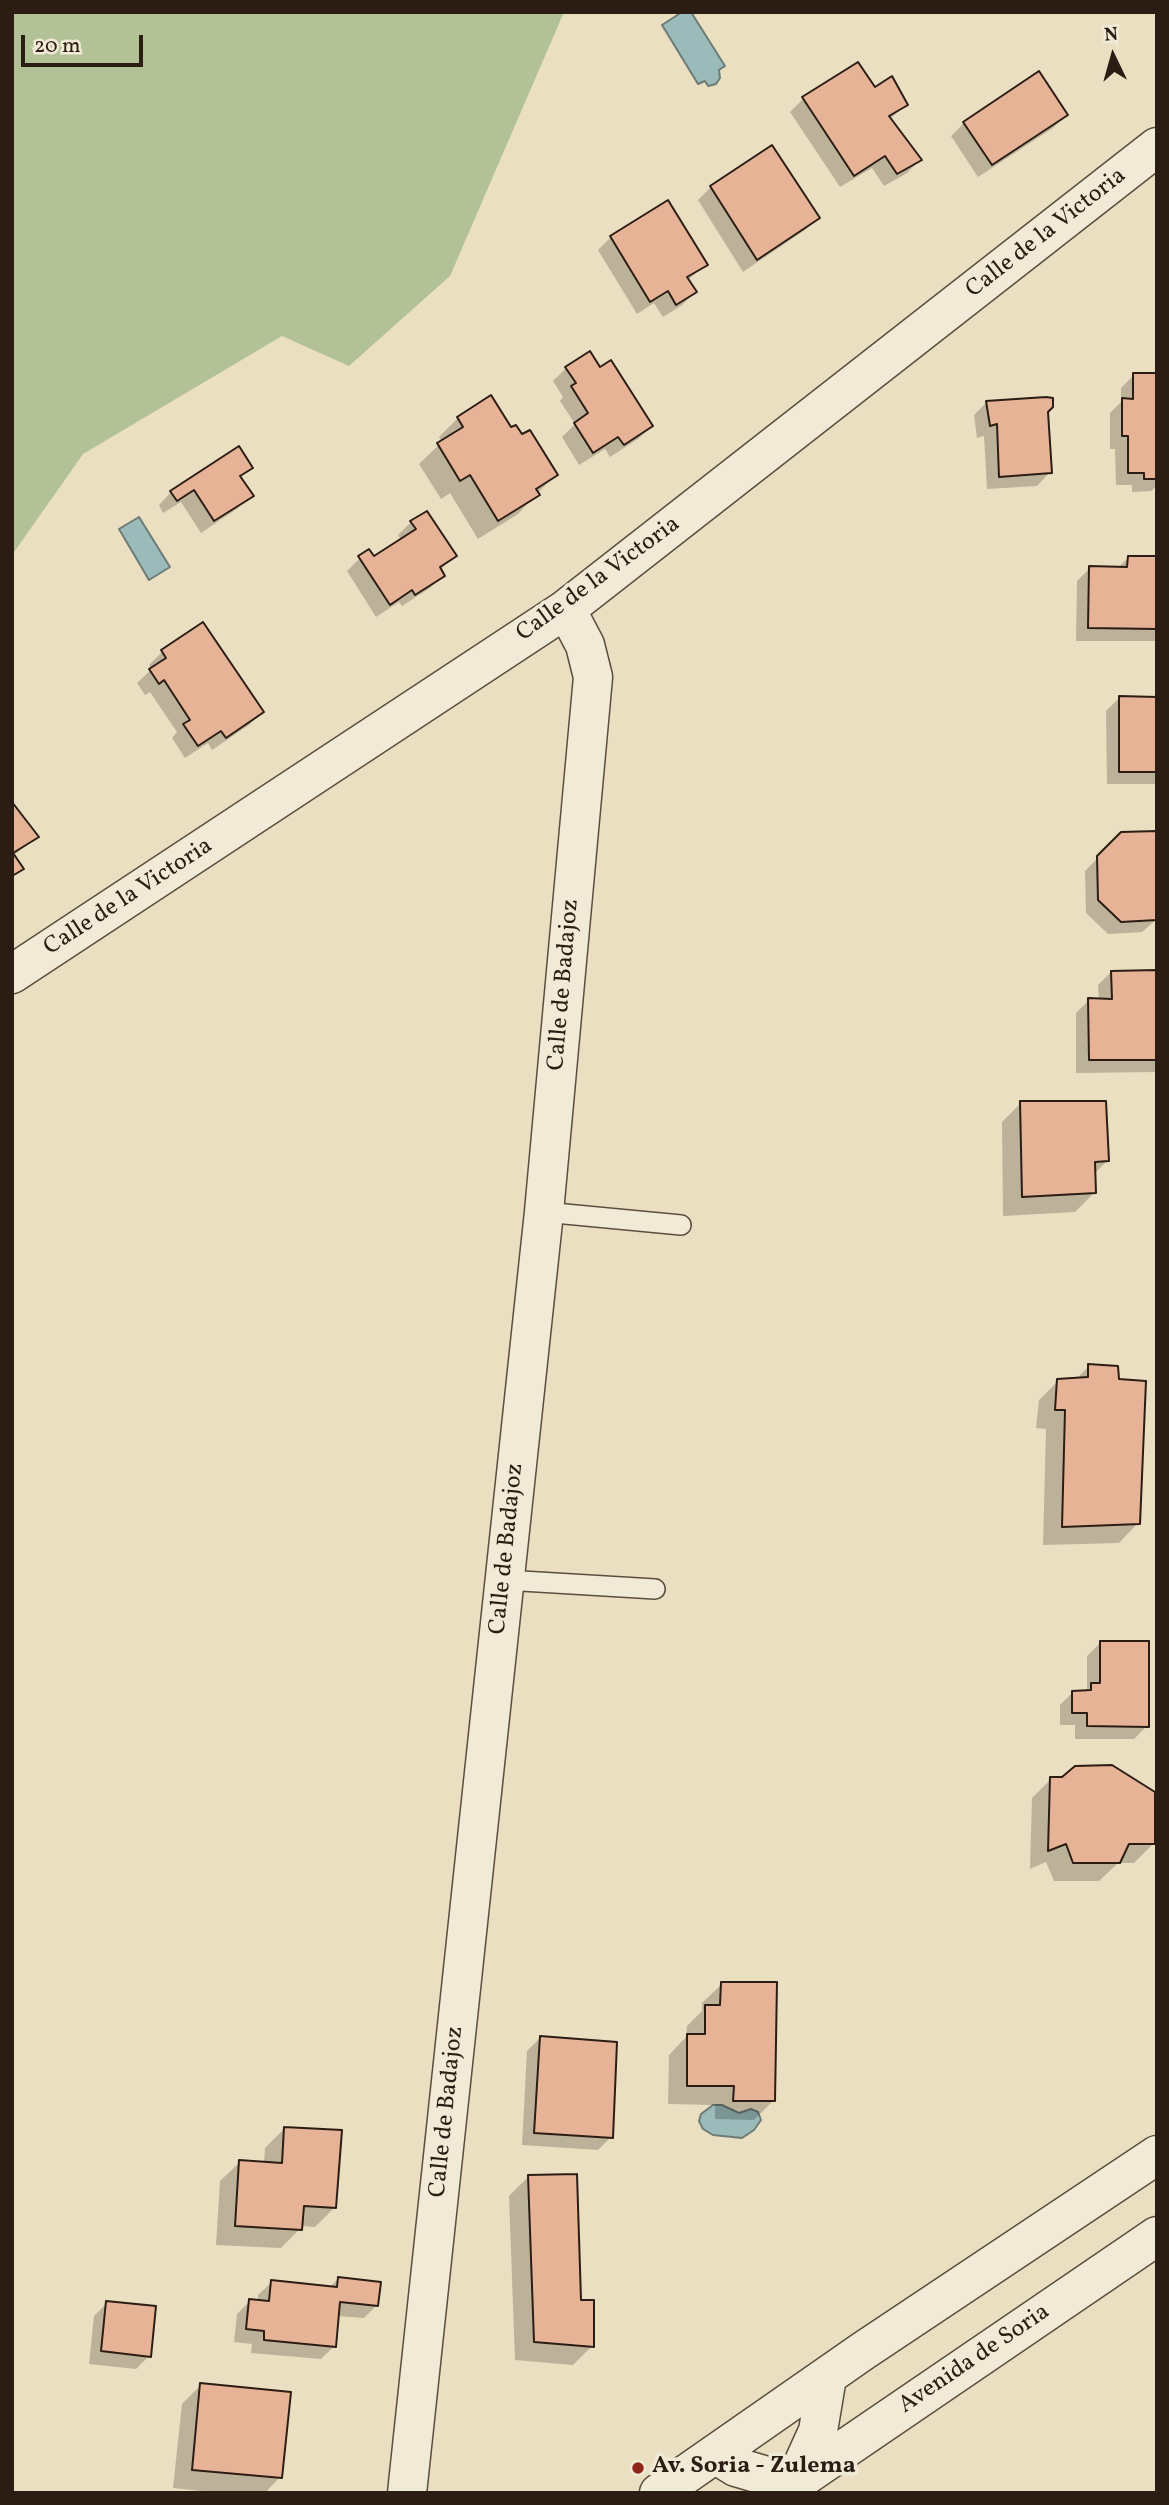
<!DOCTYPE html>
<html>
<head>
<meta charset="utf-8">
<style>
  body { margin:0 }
  #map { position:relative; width:1169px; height:2505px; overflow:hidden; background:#eadfc0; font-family:Vollkorn,serif }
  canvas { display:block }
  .frame { position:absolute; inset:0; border:14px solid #2c1d14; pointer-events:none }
  .north { position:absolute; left:1078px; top:21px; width:70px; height:70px; -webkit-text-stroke:5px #f1ead6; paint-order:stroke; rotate:355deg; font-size:19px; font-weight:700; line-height:28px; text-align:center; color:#2c1d14 }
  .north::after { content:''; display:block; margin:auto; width:24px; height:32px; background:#2c1d14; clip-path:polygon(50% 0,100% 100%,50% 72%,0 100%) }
  .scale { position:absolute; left:21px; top:35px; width:122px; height:32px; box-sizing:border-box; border:4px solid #2c1d14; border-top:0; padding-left:9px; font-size:21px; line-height:24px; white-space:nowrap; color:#2c1d14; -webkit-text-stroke:5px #f1ead6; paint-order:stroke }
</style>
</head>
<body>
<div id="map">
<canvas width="1169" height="2505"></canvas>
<div class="frame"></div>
<div class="north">N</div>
<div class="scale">20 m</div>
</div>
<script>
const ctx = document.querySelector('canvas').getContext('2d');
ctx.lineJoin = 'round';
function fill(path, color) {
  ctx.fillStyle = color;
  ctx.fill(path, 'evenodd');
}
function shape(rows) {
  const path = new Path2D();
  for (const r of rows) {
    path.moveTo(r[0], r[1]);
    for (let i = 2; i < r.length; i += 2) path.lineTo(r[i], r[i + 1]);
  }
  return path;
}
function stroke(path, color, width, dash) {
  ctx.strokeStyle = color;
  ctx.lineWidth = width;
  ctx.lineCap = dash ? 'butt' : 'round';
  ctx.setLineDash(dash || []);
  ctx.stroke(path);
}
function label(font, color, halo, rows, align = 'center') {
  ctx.font = font + ' Vollkorn,serif';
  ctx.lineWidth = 7;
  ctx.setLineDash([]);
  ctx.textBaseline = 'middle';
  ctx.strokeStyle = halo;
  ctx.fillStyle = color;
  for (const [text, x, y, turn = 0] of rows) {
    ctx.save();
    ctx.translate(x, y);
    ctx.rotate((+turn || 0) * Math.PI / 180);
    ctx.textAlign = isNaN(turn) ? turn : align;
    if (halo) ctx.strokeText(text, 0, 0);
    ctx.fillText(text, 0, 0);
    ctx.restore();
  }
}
fill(shape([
  [12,12,564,12,450,276,349,366,282,336,83,454,12,555]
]), '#b2c296');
const water = shape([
  [682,12,691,12,725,66,719,70,720,78,716,84,708,86,705,81,698,84,662,25,682,12],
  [139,517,170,567,149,580,119,529,139,517],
  [713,2105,722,2105,739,2113,751,2109,758,2112,761,2120,754,2130,742,2138,713,2135,703,2129,699,2121,701,2114,713,2105]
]);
fill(water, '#9abbb9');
stroke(water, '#6e7c77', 2);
fill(shape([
  [1039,73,1066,115,1053,128,978,177,951,136,964,123],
  [874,89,906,105,890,119,920,160,907,173,884,186,872,168,840,187,790,112,803,99],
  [711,187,818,218,805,230,743,272,698,200],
  [611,237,706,264,688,280,695,292,682,305,663,317,654,303,637,314,598,250],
  [566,368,600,369,651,426,638,439,610,457,605,449,579,465,562,437,575,424,560,401,563,397,553,381],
  [1134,375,1157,375,1157,486,1151,491,1132,492,1132,485,1116,485,1115,449,1110,449,1110,413,1121,402,1121,388],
  [987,402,1046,412,1050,472,1037,486,987,489,984,436,977,438,974,415],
  [458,418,510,429,555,475,518,514,478,539,450,493,441,499,419,464,442,442,439,437],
  [251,467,240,478,251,495,238,508,201,533,181,502,163,513,159,505,171,492],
  [411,522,455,556,440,570,443,575,430,588,402,606,399,602,376,617,347,571,360,558,373,559,402,541,398,535],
  [1129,557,1157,558,1157,641,1076,641,1077,581,1090,568,1118,568],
  [162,652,262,712,249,725,212,750,208,743,185,758,172,738,177,732,150,692,145,695,137,683,152,669,149,665],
  [1119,698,1157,699,1157,784,1107,784,1106,711],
  [12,804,37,837,13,856,22,869,12,878],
  [1121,834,1157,919,1142,932,1108,934,1086,913,1085,871],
  [1157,971,1157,1072,1076,1073,1076,1013,1089,1000,1099,1000,1098,985,1111,972],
  [1021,1103,1107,1161,1094,1174,1094,1193,1075,1212,1003,1216,1002,1122],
  [1089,1366,1138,1523,1119,1543,1043,1545,1046,1429,1036,1428,1039,1400,1058,1381,1075,1380],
  [1100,1643,1147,1726,1134,1739,1075,1739,1075,1725,1060,1725,1060,1705,1073,1692,1084,1692,1087,1689,1087,1656],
  [1051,1779,1153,1844,1134,1863,1118,1863,1099,1881,1054,1881,1046,1862,1030,1869,1032,1798],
  [722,1984,774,2100,754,2120,715,2119,715,2105,668,2104,669,2055,686,2037,687,2026,702,2011,702,2003],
  [540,2038,611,2137,598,2150,522,2145,527,2051],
  [284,2129,335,2207,315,2227,301,2226,300,2229,281,2248,216,2245,220,2181,240,2162,264,2164,265,2148],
  [528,2177,579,2302,592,2346,573,2365,515,2360,509,2196],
  [338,2279,377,2305,364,2318,337,2316,334,2346,321,2359,251,2353,252,2344,234,2342,237,2314,250,2301,258,2302,258,2295,272,2282,329,2288],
  [107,2303,149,2356,136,2369,89,2364,94,2316],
  [201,2385,280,2477,265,2493,220,2493,173,2488,182,2404]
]), '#0003');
const building = shape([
  [858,62,875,87,892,76,908,105,889,116,922,160,897,174,885,156,854,176,802,97,858,62],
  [1039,71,1068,115,992,165,963,122,1039,71],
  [772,145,820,218,757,260,710,186,772,145],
  [668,200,708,265,687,277,697,292,676,305,668,291,650,302,610,236,668,200],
  [590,351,600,367,611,360,653,426,624,445,618,437,593,453,574,423,588,413,571,386,576,383,565,367,590,351],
  [1133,373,1157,373,1157,479,1144,479,1144,473,1128,473,1128,436,1122,436,1122,398,1133,399,1133,373],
  [491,395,511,427,516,425,522,434,530,430,558,475,536,489,540,495,498,521,470,475,460,481,437,443,463,427,457,417,491,395],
  [1046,397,1053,398,1053,407,1048,412,1052,473,999,477,997,424,990,426,986,401,1046,397],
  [239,446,253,468,240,476,254,496,214,521,194,490,177,501,170,491,239,446],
  [427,511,457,556,440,567,445,576,415,595,412,590,390,605,358,556,369,549,374,556,416,529,410,521,427,511],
  [1128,556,1157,556,1157,629,1088,628,1089,566,1127,567,1128,556],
  [203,622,264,712,226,738,221,731,198,746,183,724,190,720,164,680,159,684,149,669,166,658,161,650,203,622],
  [1119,696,1157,697,1157,772,1119,772,1119,696],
  [12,802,39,837,13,853,24,869,12,876,12,802],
  [1157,831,1157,920,1121,922,1098,900,1097,856,1121,832,1157,831],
  [1157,970,1157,1060,1089,1060,1088,998,1112,999,1111,971,1157,970],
  [1020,1101,1106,1101,1109,1161,1095,1162,1096,1193,1022,1197,1020,1101],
  [1088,1364,1118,1366,1119,1379,1146,1381,1140,1524,1062,1527,1065,1410,1055,1410,1057,1379,1088,1377,1088,1364],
  [1100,1641,1149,1641,1149,1727,1087,1726,1087,1713,1072,1713,1072,1691,1091,1690,1091,1683,1100,1683,1100,1641],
  [1112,1765,1155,1792,1155,1844,1129,1844,1120,1863,1073,1863,1066,1844,1048,1851,1050,1777,1062,1777,1075,1766,1112,1765],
  [721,1982,777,1982,775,2101,733,2101,734,2086,687,2086,687,2034,705,2034,705,2005,720,2005,721,1982],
  [540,2036,617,2042,613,2138,534,2133,540,2036],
  [284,2127,342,2130,336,2208,304,2206,302,2230,235,2226,239,2160,282,2163,284,2127],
  [577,2174,581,2300,594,2300,594,2347,534,2342,528,2175,577,2174],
  [338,2277,381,2282,378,2306,340,2302,336,2347,264,2340,264,2331,246,2329,249,2299,269,2301,271,2280,337,2287,338,2277],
  [106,2301,156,2306,151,2357,101,2351,106,2301],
  [200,2383,291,2392,282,2478,192,2470,200,2383]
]);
fill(building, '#e6b397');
stroke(building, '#2c1d14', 2);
const service = shape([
  [544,1212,681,1225],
  [505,1580,655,1589]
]);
const minor = shape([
  [12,974,566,609,1157,147],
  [715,2454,736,2467,794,2484],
  [794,2484,818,2431,827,2377],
  [407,2493,544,1212,593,677,585,645,566,609],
  [659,2493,863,2351,1157,2155],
  [780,2493,1157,2236]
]);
stroke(service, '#5c4e3f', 22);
stroke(minor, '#5c4e3f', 41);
stroke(service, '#f1ead6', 19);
stroke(minor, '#f1ead6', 38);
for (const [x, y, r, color] of [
  [638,2468,7,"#8f2418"]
]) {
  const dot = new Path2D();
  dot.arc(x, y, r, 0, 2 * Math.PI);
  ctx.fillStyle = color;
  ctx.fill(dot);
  stroke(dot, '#f1ead6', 2.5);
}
label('24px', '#2c1d14', '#f1ead6', [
  ["Calle de la Victoria",1047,234,-38],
  ["Calle de la Victoria",599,580,-36],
  ["Calle de la Victoria",129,898,-33],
  ["Calle de Badajoz",565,985,-85],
  ["Calle de Badajoz",508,1549,-84],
  ["Calle de Badajoz",448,2112,-84],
  ["Avenida de Soria",975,2360,-34]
]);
label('bold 24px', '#2c1d14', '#f1ead6', [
  ["Av. Soria - Zulema",652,2468]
], 'left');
</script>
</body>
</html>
